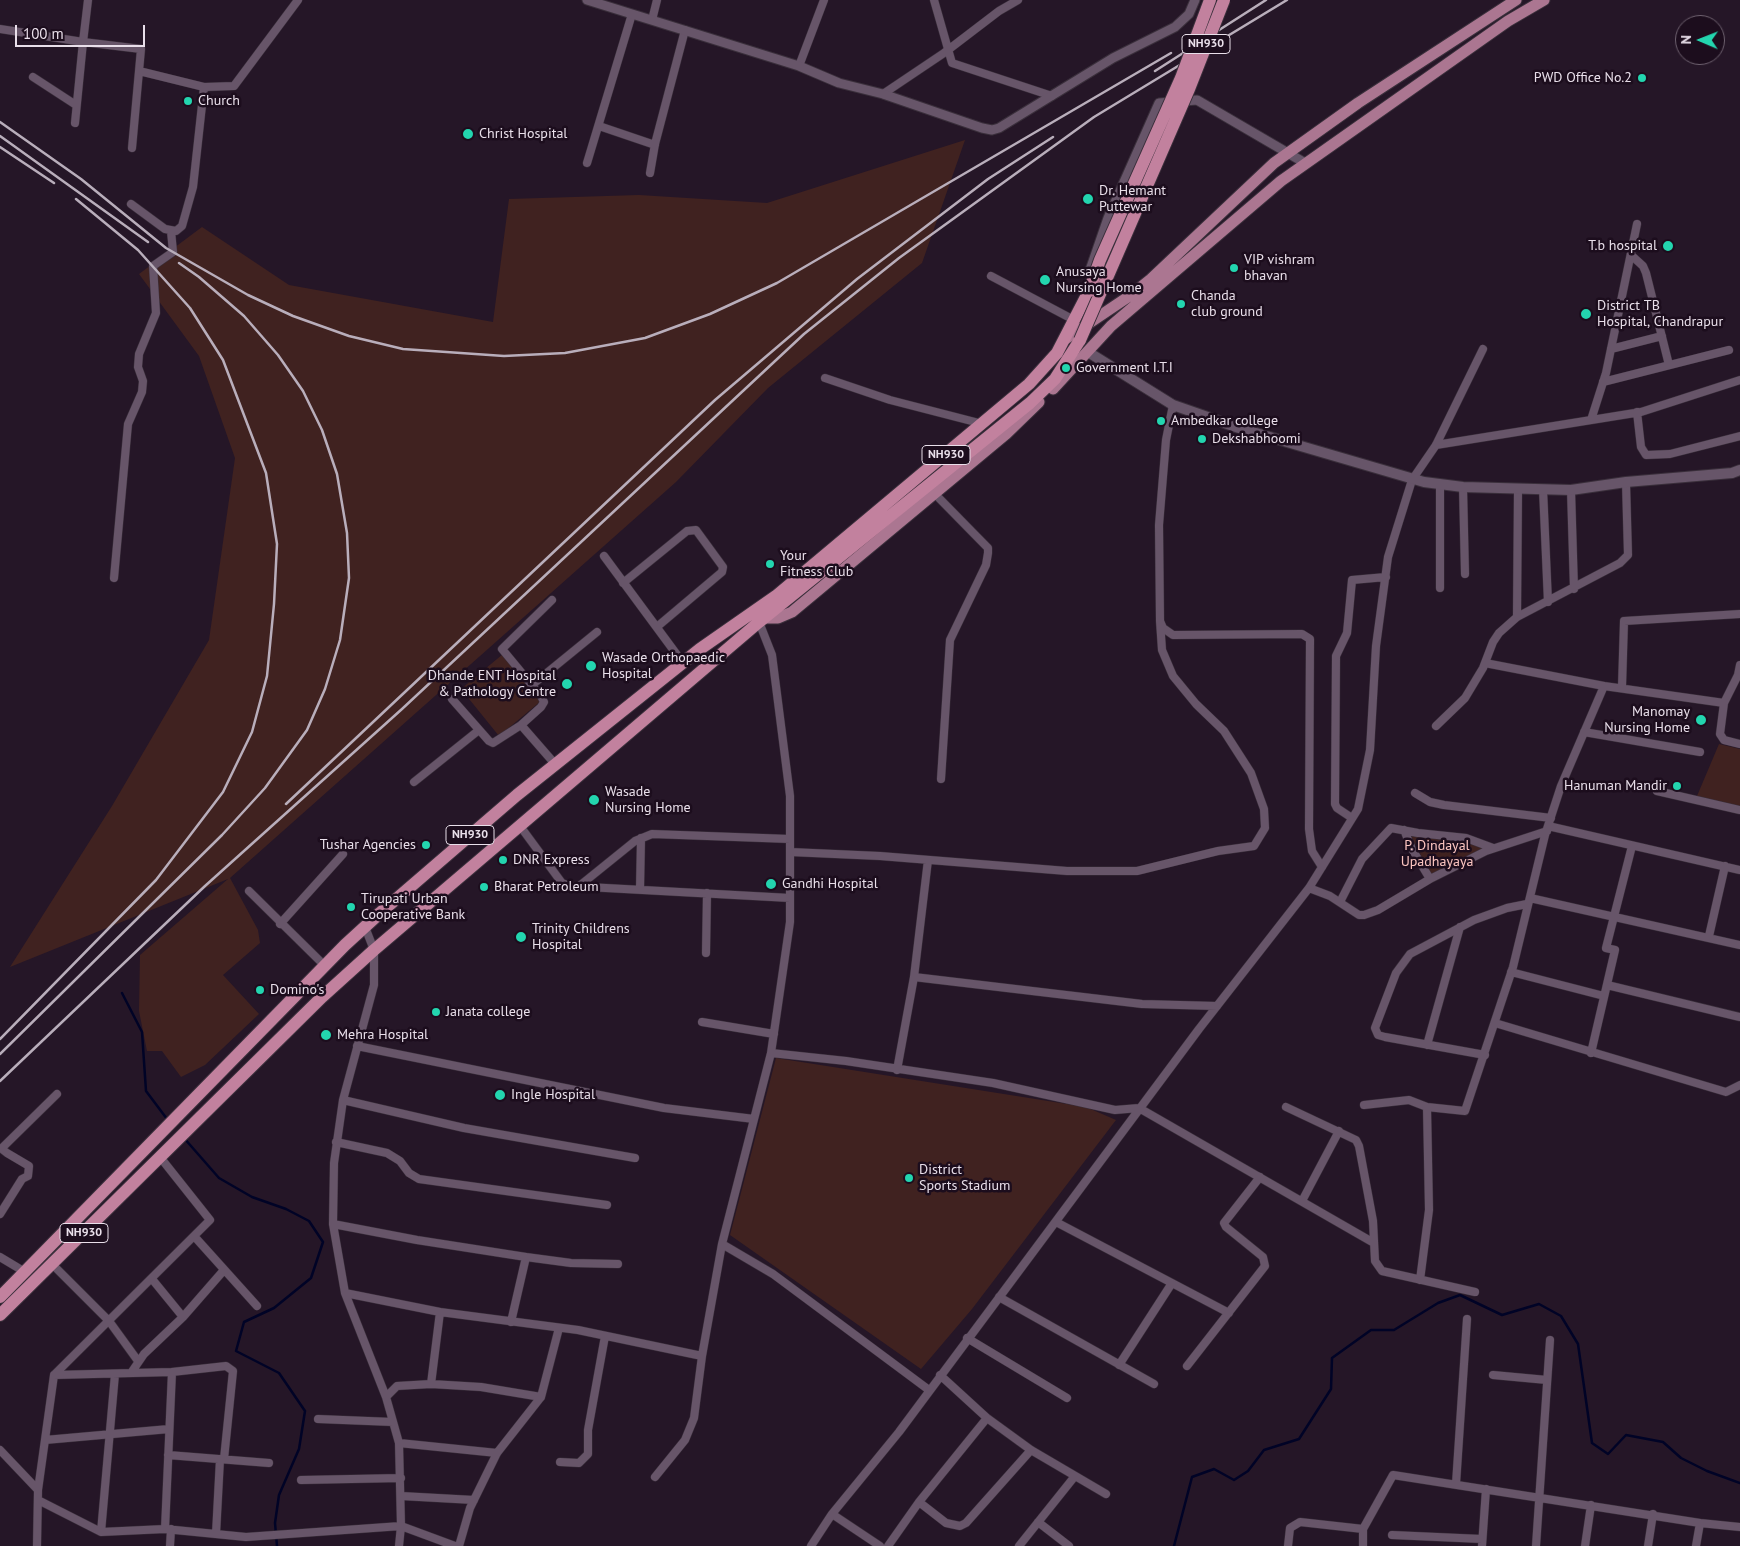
<!DOCTYPE html>
<html>
<head>
<meta charset="utf-8">
<style>
  body { margin:0 }
  #map { position:relative; width:1740px; height:1546px; overflow:hidden; background:#251627; font-family:"PT Sans",sans-serif }
  canvas { display:block }
  .north { position:absolute; left:1675px; top:15px; width:50px; height:50px; box-sizing:border-box; background:#1c0d1d; border:1px solid #6e616f; border-radius:50%; rotate:271deg; font-size:14px; font-weight:700; line-height:20px; text-align:center; color:#e9dfea }
  .north::after { content:''; display:block; margin:auto; width:18px; height:22px; background:#23d5af; clip-path:polygon(50% 0,100% 100%,50% 72%,0 100%) }
  .scale { position:absolute; left:15px; top:25px; width:130px; height:22px; box-sizing:border-box; border:2px solid #e9dfea; border-top:0; padding-left:6px; font-size:15px; line-height:18px; white-space:nowrap; color:#e9dfea; -webkit-text-stroke:4px #1c0d1d; paint-order:stroke }
</style>
</head>
<body>
<div id="map">
<canvas width="1740" height="1546"></canvas>
<div class="north">N</div>
<div class="scale">100 m</div>
</div>
<script>
const ctx = document.querySelector('canvas').getContext('2d');
ctx.lineJoin = 'round';
function fill(path, color) {
  ctx.fillStyle = color;
  ctx.fill(path, 'evenodd');
}
function shape(rows) {
  const path = new Path2D();
  for (const r of rows) {
    path.moveTo(r[0], r[1]);
    for (let i = 2; i < r.length; i += 2) path.lineTo(r[i], r[i + 1]);
  }
  return path;
}
function stroke(path, color, width, dash) {
  ctx.strokeStyle = color;
  ctx.lineWidth = width;
  ctx.lineCap = dash ? 'butt' : 'round';
  ctx.setLineDash(dash || []);
  ctx.stroke(path);
}
function label(font, color, halo, rows, align = 'center') {
  ctx.font = font + ' "PT Sans",sans-serif';
  ctx.lineWidth = 5;
  ctx.setLineDash([]);
  ctx.textBaseline = 'middle';
  ctx.strokeStyle = halo;
  ctx.fillStyle = color;
  for (const [text, x, y, turn = 0] of rows) {
    ctx.save();
    ctx.translate(x, y);
    ctx.rotate((+turn || 0) * Math.PI / 180);
    ctx.textAlign = isNaN(turn) ? turn : align;
    if (halo) ctx.strokeText(text, 0, 0);
    ctx.fillText(text, 0, 0);
    ctx.restore();
  }
}
fill(shape([
  [965,140,922,263,768,388,676,482,230,878,258,930,260,943,223,975,259,1014,205,1065,181,1077,162,1051,147,1051,139,1011,140,955,228,879,10,967,112,806,209,640,235,458,199,356,139,274,202,227,289,285,493,322,509,199,639,195,767,203],
  [503,654,541,701,499,736,461,689],
  [1719,744,1740,749,1740,807,1697,796],
  [1410,834,1468,841,1486,848,1431,875],
  [776,1058,1086,1107,1116,1120,972,1309,921,1369,730,1235]
]), '#402220');
stroke(shape([
  [122,993,142,1032,146,1091,167,1119],
  [184,1138,219,1178,252,1197,286,1209,309,1221,323,1242,311,1278,274,1308,244,1322,236,1351,279,1373,305,1411,299,1449,279,1495,275,1523,277,1546],
  [1174,1546,1192,1477,1214,1469,1234,1480,1248,1471,1264,1450,1299,1439,1331,1389,1332,1358,1371,1330,1394,1330,1438,1303,1460,1295,1502,1315,1539,1304,1561,1316,1578,1344,1592,1443,1608,1454,1626,1435,1663,1442,1681,1458,1707,1471,1740,1483]
]), '#000326', 2.5);
const minor = shape([
  [88,0,83,42,141,49,139,71,204,87,234,86,298,0],
  [934,0,952,63,1052,96],
  [652,20,657,0],
  [0,29,83,42,75,123],
  [799,66,824,0],
  [33,77,76,105],
  [883,94,944,53,999,11,1018,0],
  [599,126,655,145],
  [132,148,139,71],
  [587,163,632,14],
  [650,173,655,144,685,30],
  [131,204,165,229,176,231,182,226,193,187,204,87],
  [1631,255,1643,266,1646,273,1669,365],
  [991,276,1074,320],
  [1611,349,1662,336],
  [825,378,890,400,983,424],
  [1603,382,1729,350],
  [1173,405,1166,440,1159,525,1160,621,1163,628,1173,635,1302,634,1310,639,1309,829,1312,851,1322,867],
  [1637,412,1641,447,1646,455,1670,454,1740,436],
  [1591,420,1606,373,1637,224],
  [1436,445,1641,412,1740,380],
  [1463,487,1465,574],
  [1543,489,1548,602],
  [1571,490,1574,589],
  [934,493,988,548,988,553,986,565,950,640,941,779],
  [604,556,683,663],
  [114,578,128,424,142,392,143,381,138,367,139,354,156,313,153,266,173,252,171,231],
  [623,583,687,531,696,530,723,567,722,572,658,626],
  [1440,588,1440,485],
  [1517,617,1518,490],
  [759,622,772,655,790,796,790,922,771,1053,722,1244,773,1274,929,1390],
  [1485,663,1604,686],
  [1740,665,1738,675,1724,703,1720,734,1724,740,1740,744],
  [532,685,597,632],
  [1622,687,1624,621,1740,614],
  [452,699,489,741,493,743,521,725,541,707,544,702,541,696,502,649,552,600],
  [521,725,555,764],
  [1436,726,1465,698,1483,668,1493,642,1499,633,1517,617,1620,563,1628,555,1626,482],
  [1584,732,1700,752],
  [414,782,479,730],
  [1657,791,1740,810],
  [1415,793,1430,802,1444,805,1551,818],
  [1352,818,1337,808,1335,804,1336,656,1347,633,1352,580,1386,577],
  [520,826,562,883,569,886,790,898],
  [1548,826,1740,870],
  [1404,830,1412,849,1430,879],
  [790,852,880,856,1067,871,1137,871,1218,851,1254,846,1265,828,1264,809,1251,773,1224,731,1196,704,1173,676,1162,650,1160,621],
  [578,887,635,841,652,834,790,839],
  [1309,888,1330,896,1359,915,1364,915,1378,910,1430,879,1486,851,1547,831],
  [640,890,641,838],
  [249,891,325,966],
  [1530,898,1740,945],
  [1340,902,1362,859,1391,828,1418,833,1466,838,1493,848],
  [280,924,343,854],
  [365,927,374,950,374,985,343,1100,334,1163,333,1224,345,1293,440,1312,431,1384,397,1386,386,1397,399,1443,401,1526,455,1546],
  [1709,936,1725,866],
  [706,953,707,893],
  [1511,972,1604,996],
  [914,977,1142,1004,1217,1006],
  [1607,985,1740,1017],
  [702,1022,774,1034],
  [1495,1023,1726,1092,1740,1085],
  [1427,1045,1460,927],
  [357,1046,664,1108,754,1119],
  [771,1053,846,1061,993,1083,1115,1110,1139,1108,1374,1243],
  [1591,1053,1615,950,1606,948,1632,846],
  [1485,1055,1385,1037,1378,1035,1375,1028,1396,973,1410,954,1474,920,1507,908,1527,904],
  [897,1070,914,977,928,860],
  [343,1100,464,1128,635,1158],
  [1364,1105,1409,1100,1427,1107,1465,1111,1513,967,1545,835,1561,786,1604,686,1724,703],
  [1286,1107,1356,1140,1359,1146,1373,1221,1375,1261,1382,1271,1475,1292],
  [336,1142,387,1153,400,1161,409,1173,419,1179,607,1205],
  [1302,1201,1339,1131],
  [0,1214,22,1179,28,1176,29,1166,7,1153,2,1149,3,1147,57,1094],
  [1056,1222,1229,1313],
  [333,1224,417,1240,526,1257,571,1263,618,1264],
  [194,1236,257,1306],
  [0,1257,25,1272],
  [53,1265,109,1321,138,1361],
  [152,1279,183,1317],
  [1420,1280,1429,1210,1427,1107],
  [345,1293,386,1397],
  [999,1297,1154,1384],
  [440,1312,578,1330,702,1356],
  [511,1322,526,1257],
  [967,1338,1067,1398],
  [1119,1365,1172,1283],
  [1187,1366,1265,1266,1263,1257,1226,1227,1224,1223,1260,1177],
  [172,1372,226,1366,233,1371,224,1459],
  [131,1373,144,1354,183,1317,224,1270],
  [54,1375,172,1372,165,1529],
  [940,1375,987,1418,1031,1450,1106,1494],
  [1493,1375,1547,1380],
  [431,1384,481,1387,541,1397],
  [318,1419,393,1422],
  [45,1440,169,1429],
  [399,1443,497,1453],
  [0,1450,38,1490,37,1546],
  [168,1455,269,1463],
  [560,1462,579,1463,588,1454,588,1430,605,1336],
  [655,1477,685,1440,694,1418,702,1356,722,1244],
  [301,1480,401,1478],
  [1456,1484,1467,1319],
  [38,1490,54,1375,210,1220,160,1157],
  [401,1496,474,1500],
  [38,1500,101,1532,165,1529,246,1537,401,1526,399,1546],
  [919,1502,946,1523,960,1526,966,1523,1031,1450],
  [832,1514,880,1546],
  [1038,1522,1069,1546],
  [101,1532,115,1374],
  [216,1534,220,1459],
  [1392,1535,1482,1539],
  [170,1546,171,1529],
  [459,1546,470,1508,497,1453,541,1397,559,1328],
  [811,1546,832,1514,899,1432,1199,1029,1309,888,1358,809,1370,750,1376,646,1388,557,1412,480,1436,445,1483,349],
  [888,1546,919,1502,987,1418],
  [1019,1546,1075,1476],
  [1288,1546,1290,1528,1300,1522,1363,1529],
  [1363,1546,1363,1529,1393,1475,1700,1523,1740,1527],
  [1482,1546,1486,1489],
  [1536,1546,1550,1340],
  [1585,1546,1591,1505],
  [1648,1546,1653,1514],
  [1696,1546,1700,1523]
]);
const tertiary = shape([
  [587,0,799,66,839,83,883,94,982,128,992,130,999,128,1113,58,1175,27,1189,14,1195,0],
  [1089,273,1108,218,1159,103,1197,100,1305,163]
]);
const secondary = shape([
  [1088,352,1173,405,1239,428,1424,482,1463,487,1571,490,1626,482,1732,473,1740,470]
]);
const primary = shape([
  [1064,340,1131,295,1151,279,1274,163,1358,103,1516,0],
  [1053,389,1111,326,1281,181,1508,21,1544,0],
  [765,618,778,618,792,612,1006,434,1039,402]
]);
const trunk = shape([
  [0,1297,345,945,380,913,517,795,700,649,776,596,1029,384,1057,353,1089,291],
  [0,1315,322,997,374,950,759,622,1030,403,1055,379,1080,340]
]);
stroke(minor, '#3a2f3b', 9);
stroke(tertiary, '#3a2f3b', 11);
stroke(secondary, '#3a2f3b', 12);
stroke(primary, '#3a2f3b', 13);
stroke(trunk, '#3a2f3b', 14);
stroke(minor, '#675569', 8);
stroke(tertiary, '#675569', 9);
stroke(secondary, '#675569', 10);
stroke(primary, '#ab7691', 11);
stroke(trunk, '#c2819e', 12);
stroke(shape([
  [1155,71,1266,0],
  [0,122,81,179,166,248,248,295,293,316,349,336,403,349,504,356,565,353,645,338,710,314,777,283,1171,53],
  [0,136,148,242],
  [0,147,54,183],
  [286,804,715,400,857,279,988,179,1053,137],
  [0,1039,156,880,223,792,252,732,267,676,274,604,277,544,266,473,223,360,190,308,138,250,76,199],
  [0,1054,222,835,265,788,307,730,325,689,340,640,349,578,347,533,337,474,322,430,303,391,278,355,244,316,199,277,179,263],
  [0,1081,205,886,402,709,804,334,899,258,1094,117,1287,0]
]), '#b9aebb', 2.5);
const trunkBridge = shape([
  [1089,291,1100,260,1181,78,1210,0],
  [1080,340,1189,89,1224,0]
]);
stroke(trunkBridge, '#3a2f3b', 14, []);
stroke(trunkBridge, '#c2819e', 12);
for (const [x, y, r, color] of [
  [1642,78,5,"#23d5af"],
  [188,101,5,"#23d5af"],
  [468,134,6,"#23d5af"],
  [1088,199,6,"#23d5af"],
  [1668,246,6,"#23d5af"],
  [1234,268,5,"#23d5af"],
  [1045,280,6,"#23d5af"],
  [1181,304,5,"#23d5af"],
  [1586,314,6,"#23d5af"],
  [1066,368,5,"#23d5af"],
  [1161,421,5,"#23d5af"],
  [1202,439,5,"#23d5af"],
  [770,564,5,"#23d5af"],
  [591,666,6,"#23d5af"],
  [567,684,6,"#23d5af"],
  [1701,720,6,"#23d5af"],
  [1677,786,5,"#23d5af"],
  [594,800,6,"#23d5af"],
  [426,845,5,"#23d5af"],
  [503,860,5,"#23d5af"],
  [771,884,6,"#23d5af"],
  [484,887,5,"#23d5af"],
  [351,907,5,"#23d5af"],
  [521,937,6,"#23d5af"],
  [260,990,5,"#23d5af"],
  [436,1012,5,"#23d5af"],
  [326,1035,6,"#23d5af"],
  [500,1095,6,"#23d5af"],
  [909,1178,5,"#23d5af"]
]) {
  const dot = new Path2D();
  dot.arc(x, y, r, 0, 2 * Math.PI);
  ctx.fillStyle = color;
  ctx.fill(dot);
  stroke(dot, '#1c0d1d', 2);
}
for (const [x, y, w] of [
  [1206,44,48],
  [946,455,48],
  [470,835,48],
  [84,1233,48]
]) {
  const box = new Path2D();
  box.roundRect(x - w / 2, y - 9.5, w, 19, 4);
  ctx.fillStyle = '#1c0d1d';
  ctx.fill(box);
  stroke(box, '#e9dfea', 1);
}
label('bold 12px', '#e9dfea', null, [
  ["NH930",1206,44],
  ["NH930",946,455],
  ["NH930",470,835],
  ["NH930",84,1233]
]);
label('14px', '#e9dfea', '#1c0d1d', [
  ["PWD Office No.2",1632,78,"right"],
  ["Church",198,101],
  ["Christ Hospital",479,134],
  ["Dr. Hemant",1099,191],
  ["Puttewar",1099,207],
  ["T.b hospital",1657,246,"right"],
  ["VIP vishram",1244,260],
  ["bhavan",1244,276],
  ["Anusaya",1056,272],
  ["Nursing Home",1056,288],
  ["Chanda",1191,296],
  ["club ground",1191,312],
  ["District TB",1597,306],
  ["Hospital, Chandrapur",1597,322],
  ["Government I.T.I",1076,368],
  ["Ambedkar college",1171,421],
  ["Dekshabhoomi",1212,439],
  ["Your",780,556],
  ["Fitness Club",780,572],
  ["Wasade Orthopaedic",602,658],
  ["Hospital",602,674],
  ["Dhande ENT Hospital",556,676,"right"],
  ["& Pathology Centre",556,692,"right"],
  ["Manomay",1690,712,"right"],
  ["Nursing Home",1690,728,"right"],
  ["Hanuman Mandir",1667,786,"right"],
  ["Wasade",605,792],
  ["Nursing Home",605,808],
  ["Tushar Agencies",416,845,"right"],
  ["DNR Express",513,860],
  ["Gandhi Hospital",782,884],
  ["Bharat Petroleum",494,887],
  ["Tirupati Urban",361,899],
  ["Cooperative Bank",361,915],
  ["Trinity Childrens",532,929],
  ["Hospital",532,945],
  ["Domino's",270,990],
  ["Janata college",446,1012],
  ["Mehra Hospital",337,1035],
  ["Ingle Hospital",511,1095],
  ["District",919,1170],
  ["Sports Stadium",919,1186]
], 'left');
label('14px', '#fdc6c1', '#1c0d1d', [
  ["P. Dindayal",1437,846],
  ["Upadhayaya",1437,862]
]);
</script>
</body>
</html>
